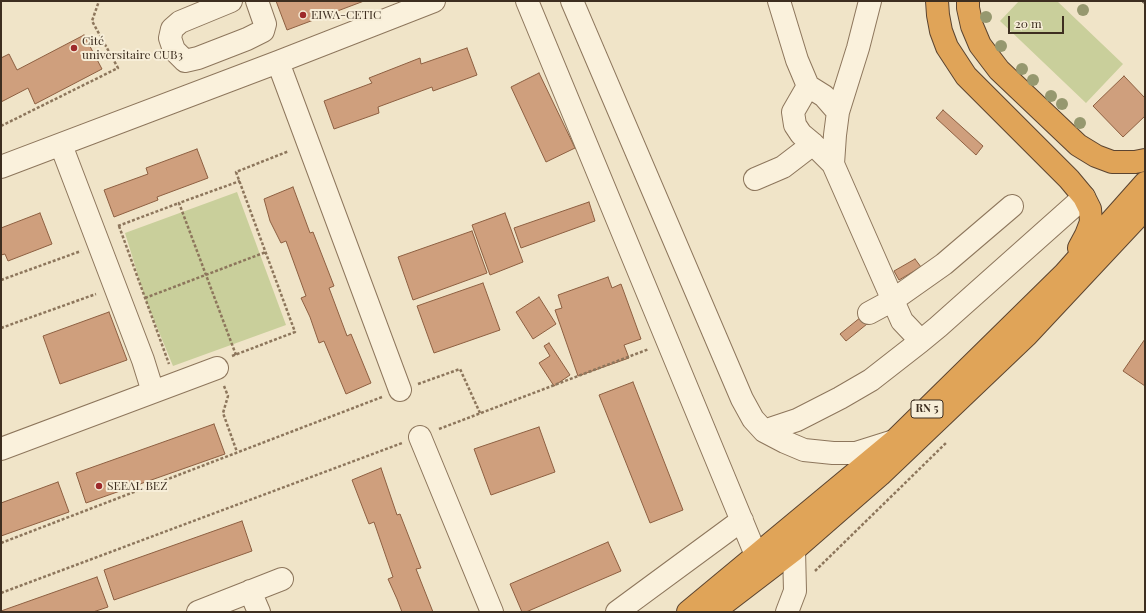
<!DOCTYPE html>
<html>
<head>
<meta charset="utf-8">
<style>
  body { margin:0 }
  #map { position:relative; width:1146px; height:613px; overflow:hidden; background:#f0e4c8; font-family:"Playfair Display",serif }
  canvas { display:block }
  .frame { position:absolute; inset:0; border:2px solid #3d2e20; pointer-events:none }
  .scale { position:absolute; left:1008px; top:16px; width:56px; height:18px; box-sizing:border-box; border:2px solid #3d2e20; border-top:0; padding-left:5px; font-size:12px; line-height:14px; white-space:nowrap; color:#3d2e20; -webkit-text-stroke:3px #f7eed8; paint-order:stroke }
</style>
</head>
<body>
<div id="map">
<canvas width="1146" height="613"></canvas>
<div class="frame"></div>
<div class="scale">20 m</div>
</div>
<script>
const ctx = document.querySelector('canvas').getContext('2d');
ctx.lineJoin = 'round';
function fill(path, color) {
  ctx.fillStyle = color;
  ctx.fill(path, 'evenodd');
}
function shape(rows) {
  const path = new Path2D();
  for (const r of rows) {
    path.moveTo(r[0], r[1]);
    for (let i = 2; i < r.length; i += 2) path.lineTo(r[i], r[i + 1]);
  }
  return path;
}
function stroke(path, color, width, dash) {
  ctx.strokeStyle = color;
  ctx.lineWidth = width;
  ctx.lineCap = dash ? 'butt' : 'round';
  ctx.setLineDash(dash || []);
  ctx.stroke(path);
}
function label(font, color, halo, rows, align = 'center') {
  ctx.font = font + ' "Playfair Display",serif';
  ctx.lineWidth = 4;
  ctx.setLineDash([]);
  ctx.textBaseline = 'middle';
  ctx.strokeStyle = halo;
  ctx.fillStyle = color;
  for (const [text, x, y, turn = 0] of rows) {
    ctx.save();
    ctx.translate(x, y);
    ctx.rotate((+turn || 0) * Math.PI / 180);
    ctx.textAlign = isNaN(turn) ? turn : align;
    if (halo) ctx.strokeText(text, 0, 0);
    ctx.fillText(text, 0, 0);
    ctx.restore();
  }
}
fill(shape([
  [1019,1,1057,1,1123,64,1086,103,1000,21],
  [237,192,286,325,173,366,145,298,125,233]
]), '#c9cf9b');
const building = shape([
  [276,1,364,1,287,30,276,1],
  [84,35,102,69,35,104,28,88,1,102,1,58,9,54,17,70,84,35],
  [467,48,477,75,433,91,432,87,378,107,379,113,334,129,324,101,372,83,369,78,420,58,421,64,467,48],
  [539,73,575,148,546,162,511,87,539,73],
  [1124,76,1145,98,1145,116,1123,137,1093,106,1124,76],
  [943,110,983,146,976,155,936,118,943,110],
  [197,149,208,178,157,197,158,200,114,217,104,190,148,174,146,168,197,149],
  [293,187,310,233,313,232,334,286,329,288,347,336,351,334,371,383,346,394,324,341,319,343,310,317,301,298,306,296,286,241,281,243,270,221,264,199,293,187],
  [589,202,595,221,521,248,514,228,589,202],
  [40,213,52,244,8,261,5,254,1,255,1,228,40,213],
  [505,213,523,262,490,275,472,225,505,213],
  [472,231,487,273,413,300,398,257,472,231],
  [915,259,921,267,899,280,894,271,915,259],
  [608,277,612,288,621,284,641,339,624,345,629,358,578,376,555,310,562,308,558,295,608,277],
  [483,283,500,330,434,353,417,306,483,283],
  [539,297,556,324,533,339,516,312,539,297],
  [109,312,127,360,60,384,43,336,109,312],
  [861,317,867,324,846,341,840,334,861,317],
  [1145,339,1145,386,1123,371,1145,339],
  [549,343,570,375,554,386,539,363,550,356,544,346,549,343],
  [633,382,683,510,650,523,599,395,633,382],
  [214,424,225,454,86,503,76,473,214,424],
  [539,427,555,472,491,495,474,449,539,427],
  [381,468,397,515,400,514,421,568,416,569,433,612,402,612,397,599,388,579,393,577,374,522,369,524,352,480,381,468],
  [58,482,69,512,1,536,1,503,58,482],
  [242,521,252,551,114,600,104,570,242,521],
  [608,542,621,571,526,612,522,612,510,584,608,542],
  [97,577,108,607,93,612,1,612,1,611,97,577]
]);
fill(building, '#cf9f7d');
stroke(building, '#8d5f41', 1);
const minor = shape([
  [231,1,180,22,172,29,170,38,174,50,185,61,198,58,247,39,263,31,265,24,257,1],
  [527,1,756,555],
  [572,1,742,399,753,419,764,431,785,442,804,450,833,453,856,453,894,441],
  [779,1,797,60,808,86,793,112,795,125,801,134,813,144,833,164],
  [278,62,400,390],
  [808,86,824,96,838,112,858,48,870,1],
  [838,112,835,135,833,164,902,321,921,341,938,327,1084,197],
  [61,145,143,360,153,392],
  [1,167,278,62,434,1],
  [755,179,783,167,813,144],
  [869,313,893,300,944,264,1012,206],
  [764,431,797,420,840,398,871,380,921,341],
  [420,437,492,612],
  [1,449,217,368],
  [250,591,259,612],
  [198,612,282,579],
  [617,612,742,520],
  [787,612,795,591,794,550]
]);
const highway = shape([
  [937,1,938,15,941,31,947,47,966,76,1069,179,1084,197,1090,209,1091,222,1086,235,1079,248],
  [968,1,968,8,972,26,980,45,999,70,1078,145,1096,156,1112,162,1135,162,1145,160],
  [688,612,894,441,1065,273,1145,183],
  [713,612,794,550,880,475,1027,335,1145,209]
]);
stroke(minor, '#8d765c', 24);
stroke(highway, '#5b4430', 24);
stroke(shape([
  [1,126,118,68,92,21,99,1],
  [118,226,179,203],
  [119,226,169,364],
  [1,280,81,251],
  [145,298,266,252],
  [1,328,96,294],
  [236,355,179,203,240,181],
  [232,356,295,332,236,172,289,151],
  [418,384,460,369,480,413],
  [224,386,228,396,223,413,237,452],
  [439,429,649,349],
  [1,543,382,397],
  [815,571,947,442],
  [1,593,402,443]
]), '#8d765c', 2.5, [3, 2]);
stroke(minor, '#faf1dc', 22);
stroke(highway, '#e0a458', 22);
stroke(shape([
  [1141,1,1145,4]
]), '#3d2e20', 1);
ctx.fillStyle = '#96986f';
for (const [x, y] of [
  [1083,10],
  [986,17],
  [1001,46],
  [1022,69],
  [1033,80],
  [1051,96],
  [1062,104],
  [1080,123]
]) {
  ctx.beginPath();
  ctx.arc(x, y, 6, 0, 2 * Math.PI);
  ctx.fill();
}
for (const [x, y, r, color] of [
  [303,15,4,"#9e2a2b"],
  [74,48,4,"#9e2a2b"],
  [99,486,4,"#9e2a2b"]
]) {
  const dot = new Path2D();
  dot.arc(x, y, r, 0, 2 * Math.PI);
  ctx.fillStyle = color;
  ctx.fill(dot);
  stroke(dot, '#f7eed8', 1.5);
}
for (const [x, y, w] of [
  [927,409,32]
]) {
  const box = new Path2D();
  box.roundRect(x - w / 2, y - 9, w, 18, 3);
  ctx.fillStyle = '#f7eed8';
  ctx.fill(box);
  stroke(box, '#3d2e20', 1);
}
label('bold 11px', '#3d2e20', null, [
  ["RN 5",927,409]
]);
label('12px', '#3d2e20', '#f7eed8', [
  ["EIWA-CETIC",311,15],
  ["Cité",82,41],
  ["universitaire CUB3",82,55],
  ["SEEAL BEZ",107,486]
], 'left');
</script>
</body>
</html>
